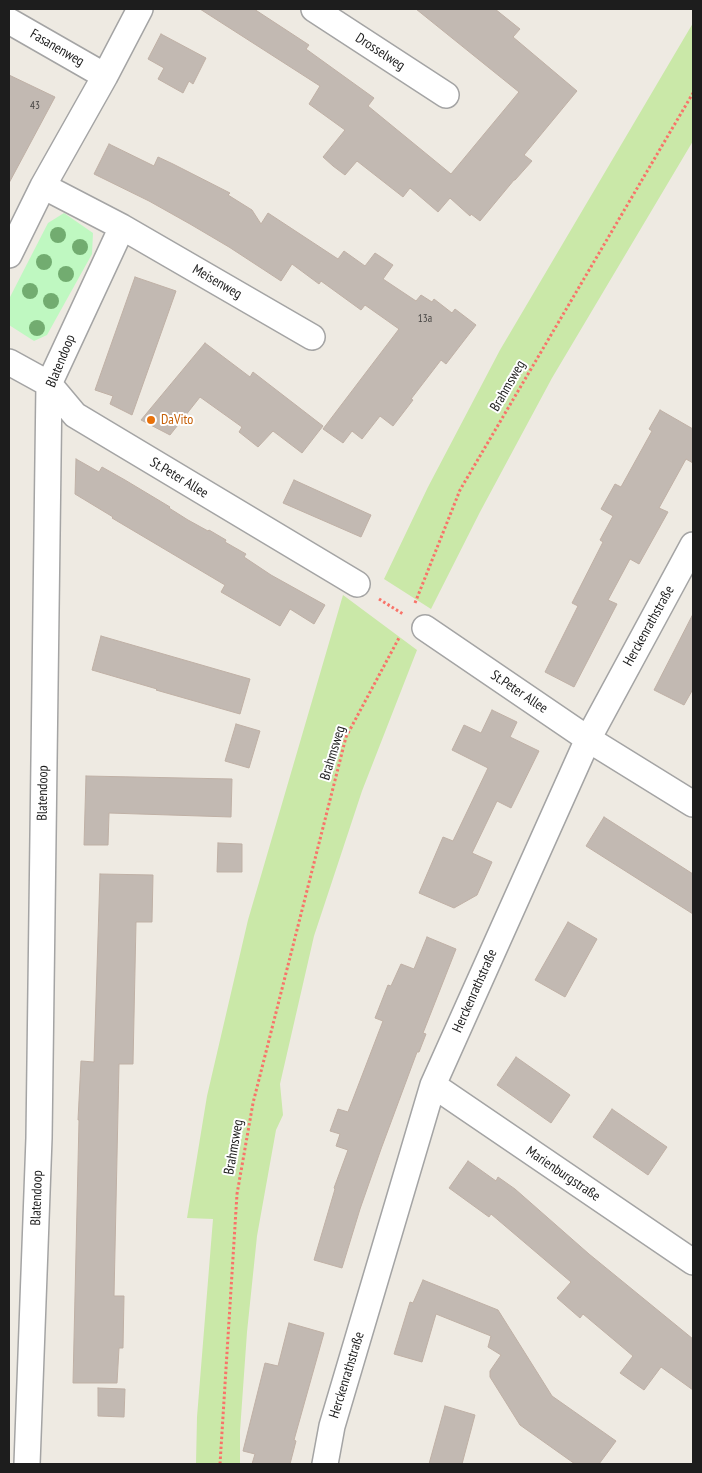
<!DOCTYPE html>
<html>
<head>
<meta charset="utf-8">
<style>
  body { margin:0 }
  #map { position:relative; width:702px; height:1473px; overflow:hidden; background:#eeeae2; font-family:"PT Sans Narrow",sans-serif }
  canvas { display:block }
  .frame { position:absolute; inset:0; border:10px solid #1d1d1d; pointer-events:none }
</style>
</head>
<body>
<div id="map">
<canvas width="702" height="1473"></canvas>
<div class="frame"></div>
</div>
<script>
const ctx = document.querySelector('canvas').getContext('2d');
ctx.lineJoin = 'round';
function fill(path, color) {
  ctx.fillStyle = color;
  ctx.fill(path, 'evenodd');
}
function shape(rows) {
  const path = new Path2D();
  for (const r of rows) {
    path.moveTo(r[0], r[1]);
    for (let i = 2; i < r.length; i += 2) path.lineTo(r[i], r[i + 1]);
  }
  return path;
}
function stroke(path, color, width, dash) {
  ctx.strokeStyle = color;
  ctx.lineWidth = width;
  ctx.lineCap = dash ? 'butt' : 'round';
  ctx.setLineDash(dash || []);
  ctx.stroke(path);
}
function label(font, color, halo, rows, align = 'center') {
  ctx.font = font + ' "PT Sans Narrow",sans-serif';
  ctx.lineWidth = 4;
  ctx.setLineDash([]);
  ctx.textBaseline = 'middle';
  ctx.strokeStyle = halo;
  ctx.fillStyle = color;
  for (const [text, x, y, turn = 0] of rows) {
    ctx.save();
    ctx.translate(x, y);
    ctx.rotate((+turn || 0) * Math.PI / 180);
    ctx.textAlign = isNaN(turn) ? turn : align;
    if (halo) ctx.strokeText(text, 0, 0);
    ctx.fillText(text, 0, 0);
    ctx.restore();
  }
}
fill(shape([
  [693,23,693,141,552,378,480,512,431,609,384,579,428,487,500,350],
  [343,595,417,650,362,791,314,936,280,1084,283,1115,276,1130,257,1236,247,1332,240,1431,240,1464,196,1464,197,1417,213,1219,187,1218,207,1096,248,920]
]), '#cae8a8');
fill(shape([
  [64,213,93,233,92,254,47,335,34,341,9,325,9,299,48,223]
]), '#bff8c1');
const building = shape([
  [200,9,254,9,309,45,306,49,374,98,368,106,451,174,519,92,416,9,495,9,520,29,513,37,577,91,524,155,532,161,515,180,514,180,480,221,471,214,470,216,450,198,438,212,410,188,403,197,357,161,345,175,333,166,323,157,345,130,309,104,320,86,200,9],
  [161,34,206,58,193,84,189,81,183,93,158,79,164,68,148,59,161,34],
  [9,75,55,97,9,183,9,75],
  [109,144,154,166,158,157,173,164,230,193,228,195,252,210,261,224,268,213,338,259,344,251,365,266,375,253,393,265,383,279,416,301,421,295,432,302,434,299,452,313,455,309,476,325,446,364,441,360,411,399,413,400,393,426,380,416,362,439,352,431,343,443,323,429,399,329,365,305,361,310,321,281,319,284,292,264,281,281,229,247,190,224,149,201,94,174,109,144],
  [135,277,176,291,132,415,110,404,113,396,95,390,135,277],
  [205,343,250,377,253,372,323,426,302,453,273,431,258,447,239,432,242,427,200,397,170,435,141,420,205,343],
  [660,410,693,429,693,463,686,459,659,508,668,512,639,564,630,559,608,600,617,604,574,687,545,672,578,606,572,603,603,542,600,540,613,516,601,509,615,484,621,487,652,431,649,429,660,410],
  [76,459,99,472,102,467,125,480,170,507,169,508,188,520,208,531,209,530,226,540,225,542,246,554,244,557,271,575,325,605,314,624,290,609,280,626,221,592,225,585,112,518,113,517,75,494,76,459],
  [294,480,371,515,361,537,283,503,294,480],
  [693,614,693,689,684,705,654,690,693,614],
  [101,636,250,679,240,714,156,690,157,689,92,670,101,636],
  [492,710,517,722,510,737,539,751,511,808,497,801,472,853,492,862,477,895,454,908,419,893,443,837,453,841,488,768,452,750,464,725,481,733,492,710],
  [236,724,260,731,249,768,225,761,236,724],
  [86,776,232,779,231,817,109,813,108,845,84,845,86,776],
  [604,817,693,874,693,914,586,846,604,817],
  [218,843,242,844,242,872,217,872,218,843],
  [100,874,153,875,152,922,136,922,133,1064,119,1064,114,1296,124,1296,123,1348,119,1348,117,1383,73,1383,79,1120,78,1120,81,1061,94,1062,100,874],
  [568,922,597,939,565,997,535,980,568,922],
  [427,937,456,949,423,1033,426,1034,419,1052,417,1052,381,1149,360,1209,342,1268,314,1260,335,1189,334,1188,348,1150,336,1146,340,1134,330,1131,338,1109,348,1112,383,1021,375,1018,388,985,391,986,401,964,414,969,427,937],
  [516,1057,570,1095,551,1123,497,1085,516,1057],
  [612,1109,667,1147,648,1175,593,1137,612,1109],
  [468,1161,496,1181,498,1177,515,1189,589,1254,693,1339,693,1390,661,1367,644,1390,620,1373,633,1356,583,1314,580,1318,557,1298,571,1282,491,1214,489,1217,449,1188,468,1161],
  [423,1280,498,1310,552,1396,616,1441,599,1464,575,1464,520,1425,490,1377,490,1371,501,1355,488,1347,491,1336,436,1314,422,1362,394,1354,410,1302,413,1303,423,1280],
  [289,1323,324,1333,294,1440,296,1441,290,1464,252,1464,255,1454,243,1451,265,1363,278,1366,289,1323],
  [98,1388,125,1389,124,1417,98,1416,98,1388],
  [445,1406,475,1415,462,1464,429,1464,445,1406]
]);
fill(building, '#c2b9b2');
stroke(building, '#bfb0a5', 1);
const minor = shape([
  [314,9,446,95],
  [9,21,105,76],
  [43,186,122,227,312,337],
  [9,255,43,186,105,76,140,9],
  [9,362,49,384,75,415,357,584],
  [425,628,588,739,693,804],
  [433,1085,693,1262],
  [27,1464,39,1138,49,384,122,227],
  [325,1464,332,1426,433,1085,588,739,693,545]
]);
stroke(minor, '#a4a4a4', 28);
stroke(shape([
  [379,599,403,614],
  [415,603,460,490,693,93],
  [220,1464,237,1194,253,1103,346,737,400,636]
]), '#f87369', 3, [2.5, 2.5]);
stroke(minor, '#fff', 25);
ctx.fillStyle = '#72ac70';
for (const [x, y] of [
  [58,235],
  [80,247],
  [44,262],
  [66,274],
  [30,291],
  [51,301],
  [37,328]
]) {
  ctx.beginPath();
  ctx.arc(x, y, 8, 0, 2 * Math.PI);
  ctx.fill();
}
for (const [x, y, r, color] of [
  [151,420,5,"#e8710a"]
]) {
  const dot = new Path2D();
  dot.arc(x, y, r, 0, 2 * Math.PI);
  ctx.fillStyle = color;
  ctx.fill(dot);
  stroke(dot, '#fff', 2);
}
label('11px', '#464442', null, [
  ["43",35,106],
  ["13a",425,319]
]);
label('14px', '#1d1d1d', '#fff', [
  ["Fasanenweg",57,48,30],
  ["Drosselweg",380,52,33],
  ["Meisenweg",217,282,30],
  ["Blatendoop",61,361,-68],
  ["Brahmsweg",508,386,-60],
  ["St.Peter Allee",179,478,31],
  ["Herckenrathstraße",649,626,-61],
  ["St.Peter Allee",519,692,34],
  ["Brahmsweg",333,753,-73],
  ["Blatendoop",43,793,-89],
  ["Herckenrathstraße",475,991,-66],
  ["Brahmsweg",234,1147,-80],
  ["Marienburgstraße",563,1174,34],
  ["Blatendoop",37,1198,-88],
  ["Herckenrathstraße",347,1375,-73]
]);
label('14px', '#c56008', '#fff', [
  ["DaVito",161,420]
], 'left');
</script>
</body>
</html>
